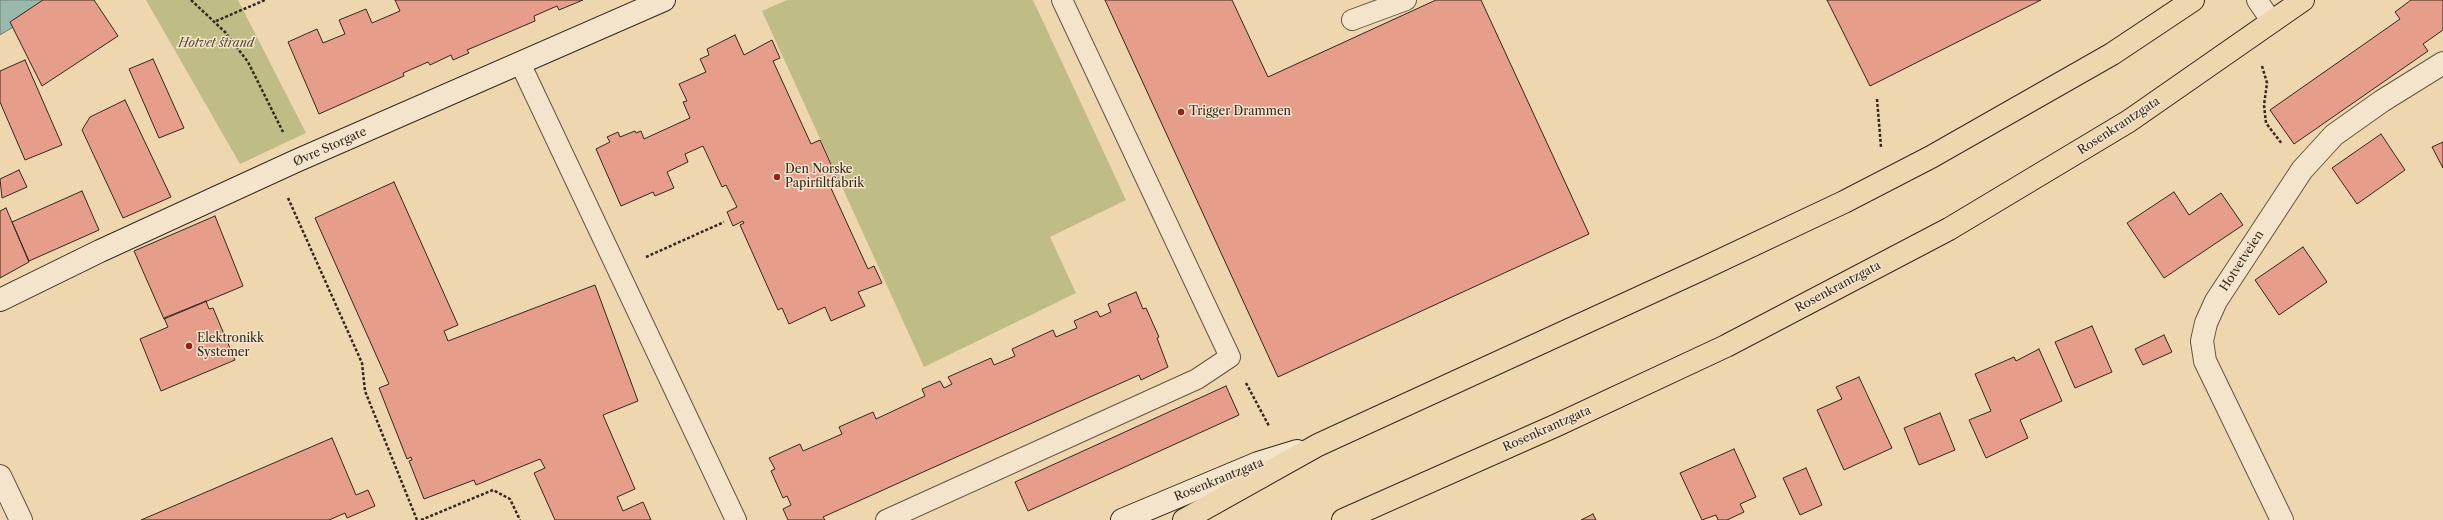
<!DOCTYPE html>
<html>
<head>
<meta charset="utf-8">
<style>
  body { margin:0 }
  canvas { display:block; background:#eed6af }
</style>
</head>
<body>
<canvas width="2443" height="520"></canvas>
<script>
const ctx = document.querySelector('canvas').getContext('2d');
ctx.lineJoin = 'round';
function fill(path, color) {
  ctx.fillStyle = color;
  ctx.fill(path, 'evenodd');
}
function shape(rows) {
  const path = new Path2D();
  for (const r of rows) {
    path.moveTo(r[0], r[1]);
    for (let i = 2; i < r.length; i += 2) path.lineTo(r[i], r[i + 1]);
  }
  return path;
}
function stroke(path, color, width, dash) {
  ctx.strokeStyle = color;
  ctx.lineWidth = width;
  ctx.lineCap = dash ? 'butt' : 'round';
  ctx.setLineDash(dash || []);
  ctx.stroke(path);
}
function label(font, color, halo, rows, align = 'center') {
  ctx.font = font + ' "Libre Caslon Text",serif';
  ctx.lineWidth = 3;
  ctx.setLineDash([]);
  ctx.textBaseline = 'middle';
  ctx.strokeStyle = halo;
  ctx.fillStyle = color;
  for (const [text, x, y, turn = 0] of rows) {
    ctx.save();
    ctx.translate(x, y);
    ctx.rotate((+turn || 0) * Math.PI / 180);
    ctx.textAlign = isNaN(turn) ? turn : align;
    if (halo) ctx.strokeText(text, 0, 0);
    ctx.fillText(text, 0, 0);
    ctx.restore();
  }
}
fill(shape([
  [146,0,238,0,306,133,240,164],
  [787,0,1033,0,1126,200,1050,237,1076,293,924,367,762,11]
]), '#c0bc86');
const water = shape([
  [0,0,58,0,0,35,0,0]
]);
fill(water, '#99b9ad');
stroke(water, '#717f74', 1);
const building = shape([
  [43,0,94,0,118,36,42,86,10,22,43,0],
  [395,0,583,0,559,10,557,6,534,16,535,21,467,50,469,53,453,60,451,55,430,65,428,62,403,73,404,76,319,114,288,42,317,29,323,43,345,34,339,20,366,9,372,23,400,11,395,0],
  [1105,0,1232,0,1268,77,1436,0,1481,0,1589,234,1278,377,1105,0],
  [1827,0,2041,0,1870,86,1827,0],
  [2411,0,2443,0,2443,30,2423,44,2428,51,2294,144,2270,110,2400,19,2395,12,2411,0],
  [735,35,744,55,772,40,780,58,773,61,811,144,820,140,839,182,830,186,868,269,874,266,882,283,858,292,865,306,831,321,825,307,789,324,782,308,778,310,740,225,744,223,743,221,733,226,727,212,737,207,726,185,722,187,703,146,685,154,688,162,667,172,674,188,655,196,653,192,621,206,596,149,610,142,607,137,618,132,620,137,635,131,636,133,641,131,644,139,690,118,683,102,687,101,679,84,706,72,700,59,709,55,707,49,735,35],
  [153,59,184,128,159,138,129,69,153,59],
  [25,60,62,145,25,160,0,102,0,71,25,60],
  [125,100,171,197,123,218,82,130,90,117,125,100],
  [2381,134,2405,170,2357,204,2332,168,2381,134],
  [2443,142,2443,168,2432,147,2443,142],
  [19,170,27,187,2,198,0,179,19,170],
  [394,182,458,325,444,331,448,341,595,285,638,401,603,415,635,489,617,497,623,511,643,502,651,520,555,520,534,473,545,468,540,459,476,485,474,480,424,499,409,461,412,460,411,457,407,459,379,388,389,384,315,218,394,182],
  [82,191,99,230,29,261,12,222,82,191],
  [2174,192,2189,215,2221,193,2243,225,2164,278,2127,223,2174,192],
  [6,208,29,262,0,278,0,211,6,208],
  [215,216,243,286,164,319,134,251,215,216],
  [2303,247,2327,282,2279,315,2255,280,2303,247],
  [1136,292,1143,309,1146,308,1159,337,1157,338,1168,367,1141,380,1139,375,823,517,825,520,788,520,783,509,791,505,787,496,783,498,771,471,775,469,769,458,800,444,803,451,842,434,839,427,873,412,876,419,925,396,922,389,940,381,944,388,952,384,948,377,991,358,994,365,1015,356,1012,349,1053,330,1056,337,1077,328,1074,321,1097,311,1100,317,1111,312,1108,304,1136,292],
  [206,301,209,309,213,308,235,360,161,391,140,339,168,327,164,318,206,301],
  [2092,326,2112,372,2075,388,2055,342,2092,326],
  [2164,335,2172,352,2143,365,2135,349,2164,335],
  [2039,349,2062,401,2020,420,2028,438,1986,458,1969,420,1991,411,1975,374,2014,357,2016,361,2039,349],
  [1859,377,1892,448,1844,470,1817,410,1842,399,1836,387,1859,377],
  [1226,386,1239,415,1028,511,1015,482,1226,386],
  [1940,413,1955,450,1919,465,1904,428,1940,413],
  [332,438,356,495,368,490,375,506,347,518,345,513,329,520,141,520,332,438],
  [1734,449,1756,497,1740,504,1744,512,1727,520,1718,520,1716,515,1702,520,1680,473,1734,449],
  [1806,468,1822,505,1800,515,1783,478,1806,468],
  [1593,514,1596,520,1581,520,1593,514]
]);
fill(building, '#e69d89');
stroke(building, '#35281f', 1);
const lane = shape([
  [2257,0,2272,22],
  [1352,20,1406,0],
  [520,63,736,520],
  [886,520,1197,379,1230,357,1062,0]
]);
const street = shape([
  [0,476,21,520],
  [2282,520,2205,361,2202,341,2206,323,2216,301,2302,170,2334,135,2382,101,2443,63]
]);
const secondary = shape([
  [0,300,100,251,296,161,664,0],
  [1122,520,1258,463,1297,451]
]);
const primary = shape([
  [1184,520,1318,445,1702,269,1844,202,1931,157,2112,54,2193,0],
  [1343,520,1557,425,1726,346,1949,229,2129,121,2303,0]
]);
stroke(lane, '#635443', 22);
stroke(street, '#635443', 24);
stroke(secondary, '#35281f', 24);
stroke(primary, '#35281f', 24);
stroke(shape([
  [191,0,225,32,248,62,283,132],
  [216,21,265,0],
  [2262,66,2267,83,2264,105,2266,123,2282,144],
  [1877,99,1881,147],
  [288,198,362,363,365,391,417,520],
  [646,257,724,222],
  [1246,383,1269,426],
  [421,520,493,490,510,499,520,520]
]), '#35281f', 2.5, [3, 2]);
stroke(lane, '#f4e4cb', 20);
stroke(street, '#f4e4cb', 22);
stroke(secondary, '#f4e4cb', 22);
stroke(primary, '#eed6af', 22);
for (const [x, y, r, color] of [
  [1181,112,4,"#8f2418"],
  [777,177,4,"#8f2418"],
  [189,346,4,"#8f2418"]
]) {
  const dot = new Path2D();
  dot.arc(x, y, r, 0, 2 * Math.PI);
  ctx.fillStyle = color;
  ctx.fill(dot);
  stroke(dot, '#f4e4cb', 1.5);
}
label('italic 12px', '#584d39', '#f4e4cb', [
  ["Hotvet strand",216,44]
]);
label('12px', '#35281f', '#f4e4cb', [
  ["Trigger Drammen",1189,112],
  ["Den Norske",785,170],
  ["Papirfiltfabrik",785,184],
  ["Elektronikk",197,339],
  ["Systemer",197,353]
], 'left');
label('12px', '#35281f', '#f4e4cb', [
  ["Rosenkrantzgata",2119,126,-33],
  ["Øvre Storgate",330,147,-24],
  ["Hotvetveien",2242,261,-57],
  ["Rosenkrantzgata",1838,287,-28],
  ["Rosenkrantzgata",1547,429,-24],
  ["Rosenkrantzgata",1219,480,-22]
]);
</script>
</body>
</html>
